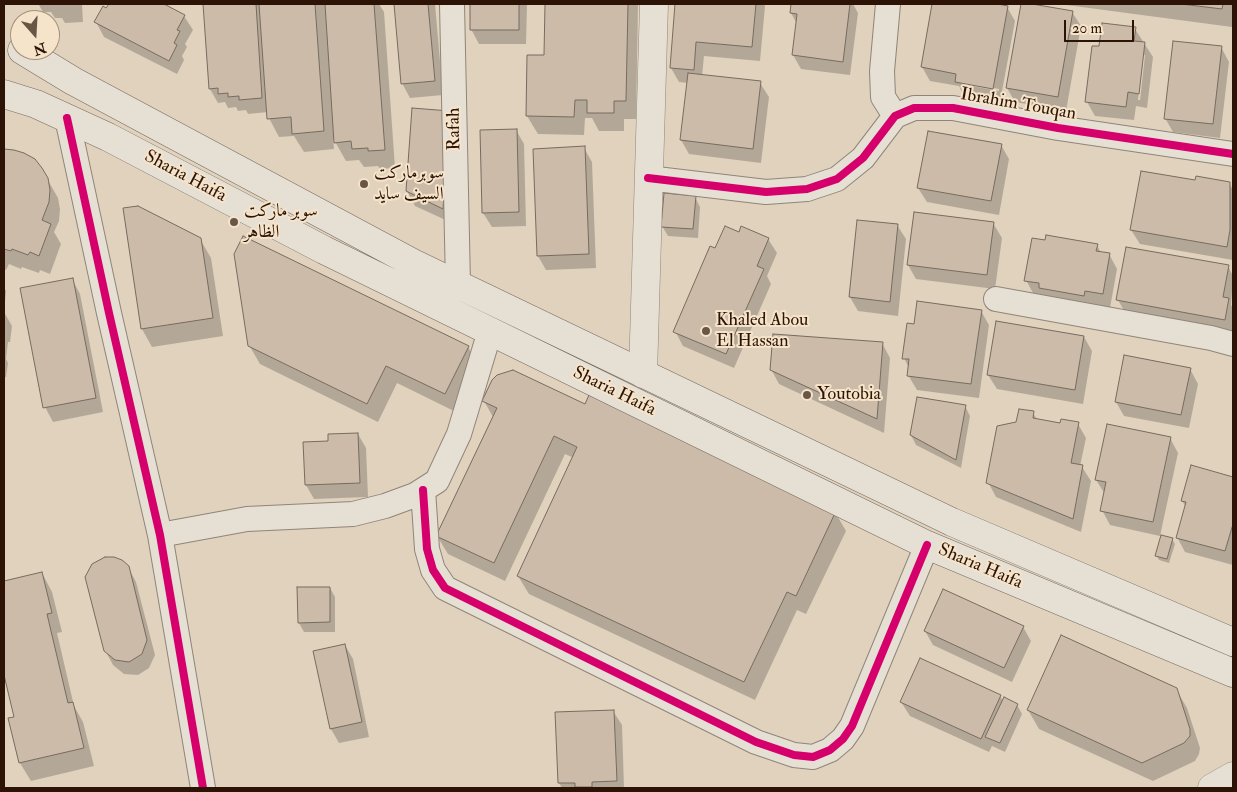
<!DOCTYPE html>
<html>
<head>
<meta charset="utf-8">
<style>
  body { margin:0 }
  #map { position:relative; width:1237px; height:792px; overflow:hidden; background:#e0d2bd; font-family:"IM FELL Double Pica",serif }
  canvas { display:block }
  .frame { position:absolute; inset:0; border:5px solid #2c1306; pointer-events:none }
  .north { position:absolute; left:10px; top:10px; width:50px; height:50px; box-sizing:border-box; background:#f5e4ca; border:1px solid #a5907c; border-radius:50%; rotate:161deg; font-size:14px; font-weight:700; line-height:20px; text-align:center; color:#2c1306 }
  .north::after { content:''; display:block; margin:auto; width:18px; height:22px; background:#6b5646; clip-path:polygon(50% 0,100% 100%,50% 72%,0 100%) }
  .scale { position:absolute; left:1064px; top:20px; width:70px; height:22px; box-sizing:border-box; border:2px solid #2c1306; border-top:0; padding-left:6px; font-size:15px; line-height:18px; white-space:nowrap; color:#2c1306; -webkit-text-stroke:4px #f5e4ca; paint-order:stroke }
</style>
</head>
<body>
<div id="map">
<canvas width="1237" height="792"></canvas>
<div class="frame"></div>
<div class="north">N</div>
<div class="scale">20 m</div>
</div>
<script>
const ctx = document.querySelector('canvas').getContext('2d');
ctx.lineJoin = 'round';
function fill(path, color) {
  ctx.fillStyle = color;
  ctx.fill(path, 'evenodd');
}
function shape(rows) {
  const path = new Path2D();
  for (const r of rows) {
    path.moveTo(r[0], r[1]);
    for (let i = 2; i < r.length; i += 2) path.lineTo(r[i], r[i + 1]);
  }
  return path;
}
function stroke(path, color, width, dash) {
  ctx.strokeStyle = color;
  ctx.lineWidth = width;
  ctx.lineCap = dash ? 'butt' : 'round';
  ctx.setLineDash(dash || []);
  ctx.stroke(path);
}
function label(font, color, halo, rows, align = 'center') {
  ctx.font = font + ' "IM FELL Double Pica",Amiri,serif';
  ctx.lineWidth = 4;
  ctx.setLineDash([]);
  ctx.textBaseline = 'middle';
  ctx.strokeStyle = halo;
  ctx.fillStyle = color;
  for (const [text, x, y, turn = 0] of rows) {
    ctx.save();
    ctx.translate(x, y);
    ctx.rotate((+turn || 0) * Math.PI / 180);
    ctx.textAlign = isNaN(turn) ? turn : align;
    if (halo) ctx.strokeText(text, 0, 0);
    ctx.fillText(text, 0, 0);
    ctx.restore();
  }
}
fill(shape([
  [29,4,82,4,83,22,65,23,62,18,55,18,51,12,43,12,39,5],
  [110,4,161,4,184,16,193,30,185,44,187,47,182,56,184,60,177,74,104,37,96,22,107,10],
  [204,4,379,4,384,12,395,168,380,169,378,166,364,167,359,160,346,161,333,138,334,149,304,152,294,136,279,137,269,118,268,112,248,114,246,110,238,111,236,107,228,108,225,102,218,103,210,89],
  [395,4,435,4,443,95,410,98,402,83],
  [471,4,527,4,526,44,479,44,471,29],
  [546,4,638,4,636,119,624,119,624,131,599,131,592,118,585,118,584,135,538,134,527,116,545,56],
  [676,4,764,4,765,6,760,61,704,56,702,76,760,83,769,97,761,163,689,154,681,140,688,83,679,82,671,68],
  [792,4,853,4,858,13,850,75,801,69,793,55,797,24,791,13],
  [934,4,991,4,1007,7,1015,21,1000,102,964,96,959,86,930,81,922,67],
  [961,82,999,89,999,91,961,84],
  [1022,4,1072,12,1081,26,1066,111,1015,102,1007,88],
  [1059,4,1233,4,1233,21,1232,27],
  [1135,29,1153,57,1147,108,1136,106,1134,120,1095,116,1087,102,1100,48],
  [1143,55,1145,55,1140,100,1138,100],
  [1221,47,1229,62,1220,138,1173,132,1165,118],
  [450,112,450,222,415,206,407,191],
  [516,130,524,144,526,226,492,227,483,213,481,131],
  [1001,145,1009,159,999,215,927,202,918,188],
  [584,148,592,162,596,268,546,270,538,256,534,150],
  [4,151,14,151,41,168,58,198,60,209,59,221,54,232,61,244,50,274,40,270,39,273,22,267,21,269,9,264,6,270,4,269],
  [1196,182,1229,183,1233,190,1233,260,1140,244,1131,230],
  [695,197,700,207,698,238,668,236,662,226],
  [858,221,897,225,906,239,898,316,858,311,850,297],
  [993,223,1002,238,995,289,916,279,908,265],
  [739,234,768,239,777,253,767,276,771,284,734,368,683,346,675,331,716,250],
  [200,239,211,258,223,336,152,347,142,329],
  [1097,245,1101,253,1109,254,1117,269,1110,308,1034,295,1026,280],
  [1228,266,1233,276,1231,305,1233,308,1233,333,1126,314,1118,300],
  [72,279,80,294,103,412,53,422,45,407],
  [4,287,6,291,4,312,12,326,10,342,8,342,6,359,8,363,6,377,4,377],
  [981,311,989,325,979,398,917,390,908,375,909,368,904,358,915,325],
  [1084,337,1092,351,1083,404,997,389,988,375],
  [882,343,890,358,884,433,779,384,771,369],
  [249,345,468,347,479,366,456,412,397,383,378,422,260,364],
  [1190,369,1198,384,1189,428,1124,416,1116,402],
  [484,401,585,405,835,512,846,531,806,614,797,610,755,700,529,594,518,576,574,458,565,454,505,581,448,554,437,536,493,417],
  [965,406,970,416,961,468,916,445,911,435],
  [1033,413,1038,421,1061,425,1078,424,1086,438,1080,466,1082,467,1091,481,1081,532,996,497,988,482,1017,423],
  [358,434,366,448,368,497,314,499,306,485,329,442],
  [1170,438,1178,453,1160,536,1110,525,1102,510,1105,494,1096,480],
  [1192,467,1233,478,1233,565,1185,552,1177,537,1186,507,1182,501],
  [1172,539,1175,544,1169,563,1159,560,1157,556],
  [128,567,136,582,155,655,149,668,138,675,124,674,113,665,105,650],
  [42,573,52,592,62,632,57,633,74,706,83,722,94,766,31,781,20,763,10,719,15,717,4,670,4,583],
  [330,588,335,597,335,632,304,632,299,623],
  [1023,627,1031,641,1012,682,933,645,925,631],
  [345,645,353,659,369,737,339,743,331,729,315,652],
  [1176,689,1187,708,1200,748,1199,754,1195,761,1153,781,1039,729,1028,710],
  [1000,696,1003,701,1017,705,1022,714,1005,752,992,746,989,752,910,716,901,702],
  [613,711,622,725,624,788,562,788,559,783]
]), '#0003');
const building = shape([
  [109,4,164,4,185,15,177,30,180,31,174,43,177,45,169,61,94,22,103,6,106,8,109,4],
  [203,4,256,4,262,98,239,100,239,96,228,97,228,93,218,94,218,88,209,89,203,4],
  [259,4,315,4,324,131,292,134,291,117,267,119,259,4],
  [325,4,374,4,385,150,368,151,368,148,352,149,351,141,334,143,325,4],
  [394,4,428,4,435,81,401,84,394,4],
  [470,4,519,4,519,30,470,30,470,4],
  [545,4,628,4,626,101,614,101,614,113,587,113,587,100,575,100,574,117,526,116,527,55,544,55,545,4],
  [675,4,756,4,752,47,696,42,694,70,670,68,675,4],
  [791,4,850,4,843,62,792,55,797,14,790,13,791,4],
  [932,4,998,4,1008,6,993,89,955,82,956,74,921,67,932,4],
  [1021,4,1032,4,1073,11,1058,97,1006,88,1021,4],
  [1181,4,1223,4,1222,9,1181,4],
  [1102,23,1136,27,1134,41,1145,42,1139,94,1128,92,1126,107,1085,102,1092,46,1099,46,1102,23],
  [1173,41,1222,46,1213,124,1164,119,1173,41],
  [688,73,761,81,753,149,680,140,688,73],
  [412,108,450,111,443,209,406,191,412,108],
  [517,129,519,212,482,213,480,130,517,129],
  [928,131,1002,144,991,201,917,188,928,131],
  [585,146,589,254,537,256,533,149,585,146],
  [4,149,14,150,24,153,35,159,42,168,48,178,50,190,49,202,42,220,51,224,39,256,30,252,28,255,12,249,11,251,4,249,4,149],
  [1141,171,1195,180,1196,176,1230,182,1230,230,1227,247,1130,230,1141,171],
  [664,193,696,196,693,229,661,227,664,193],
  [138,206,201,238,213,318,141,329,123,208,138,206],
  [914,212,994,222,987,275,907,265,914,212],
  [857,220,898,224,890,302,849,297,857,220],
  [725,226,739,232,741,226,769,238,757,266,764,269,726,354,673,332,710,246,715,248,725,226],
  [1046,235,1098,244,1096,251,1110,253,1103,294,1085,291,1084,296,1039,288,1039,283,1024,281,1032,238,1045,240,1046,235],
  [243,236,469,346,445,394,386,366,367,404,248,346,234,254,243,236],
  [1126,247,1229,265,1223,297,1229,298,1225,320,1116,300,1126,247],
  [73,278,96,398,43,408,20,288,73,278],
  [917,301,982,310,971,384,907,376,909,359,902,359,907,323,914,324,917,301],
  [996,321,1084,336,1075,390,987,375,996,321],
  [773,334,883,342,877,419,770,370,773,334],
  [1124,355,1191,368,1181,415,1115,402,1124,355],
  [513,370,585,404,589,395,836,511,796,596,787,592,744,682,517,576,577,447,554,436,494,563,436,536,497,408,482,401,492,380,497,375,513,370],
  [917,397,966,405,956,460,910,435,917,397],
  [1019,409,1034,411,1033,418,1060,423,1061,419,1079,422,1071,463,1083,465,1073,519,986,483,997,426,1016,422,1019,409],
  [1107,424,1171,437,1153,522,1100,511,1106,482,1095,480,1107,424],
  [358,433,360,483,305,485,303,442,328,441,328,434,358,433],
  [1191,465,1233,477,1233,524,1225,551,1176,538,1186,502,1181,501,1191,465],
  [1161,535,1173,538,1167,559,1155,556,1161,535],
  [105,557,114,557,122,560,129,566,147,640,142,654,129,662,115,660,104,651,85,577,92,564,105,557],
  [42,572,52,613,47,614,68,703,73,702,84,748,19,763,8,718,14,717,4,675,4,581,42,572],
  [297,587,330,587,330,622,298,623,297,587],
  [943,589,1024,626,1004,668,924,631,943,589],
  [1061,635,1177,688,1190,729,1190,736,1184,743,1142,763,1027,710,1061,635],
  [345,644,362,722,330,729,313,651,345,644],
  [920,658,1001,695,981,739,900,702,920,658],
  [1004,697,1018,704,1000,743,985,737,1004,697],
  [614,710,617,781,592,782,592,787,575,787,575,783,558,783,555,712,614,710]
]);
fill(building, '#cdbba9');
stroke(building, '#766b5f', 1);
const minor = shape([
  [452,4,458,285],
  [888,4,882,71,883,97,895,116],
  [67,118,109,313,160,535,203,788],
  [648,178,766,192,807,189,837,179,863,158,895,116,914,108,953,108,1058,128,1233,154],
  [996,299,1211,338,1233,344],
  [423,490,427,549,433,570,445,588,756,742,794,755,813,757,830,750,843,739,852,726,927,545],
  [160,535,247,519,353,514,385,506,415,495,437,481,459,434,490,331]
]);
const tertiary = shape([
  [643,374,654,4],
  [1212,788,1233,776]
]);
const secondary = shape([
  [22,50,73,81,413,263,952,522,1233,642],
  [4,94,36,104,108,137,324,250,927,545,1233,673]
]);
stroke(minor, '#908578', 26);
stroke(tertiary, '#908578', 29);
stroke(secondary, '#766b5f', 29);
stroke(minor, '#e6dfd4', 24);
stroke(tertiary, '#e6dfd4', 28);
stroke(secondary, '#e6dfd4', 28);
stroke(shape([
  [67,118,109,313,160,535,203,788],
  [648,178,766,192,807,189,837,179,863,158,895,116,914,108,953,108,1058,128,1233,154],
  [423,490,427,549,433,570,445,588,756,742,794,755,813,757,830,750,843,739,852,726,927,545]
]), '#d6006c', 8);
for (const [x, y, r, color] of [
  [364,184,5,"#6b5646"],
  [234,222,5,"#6b5646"],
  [706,331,5,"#6b5646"],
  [807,395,5,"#6b5646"]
]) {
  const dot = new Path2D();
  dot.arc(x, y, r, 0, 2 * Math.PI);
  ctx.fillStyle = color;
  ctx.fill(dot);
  stroke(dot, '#f5e4ca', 2);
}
label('18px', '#2c1306', '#f5e4ca', [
  ["Ibrahim Touqan",1018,105,10],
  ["Rafah",455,129,-91],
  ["Sharia Haifa",185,177,28],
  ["Sharia Haifa",614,392,26],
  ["Sharia Haifa",980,567,23]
]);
label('18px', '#2c1306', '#f5e4ca', [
  ["سوبرماركت",374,174],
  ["السيف سايد",374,195],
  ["سوبر ماركت",244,212],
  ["الظاهر",244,233],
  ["Khaled Abou",716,321],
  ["El Hassan",716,342],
  ["Youtobia",817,395]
], 'left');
</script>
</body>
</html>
